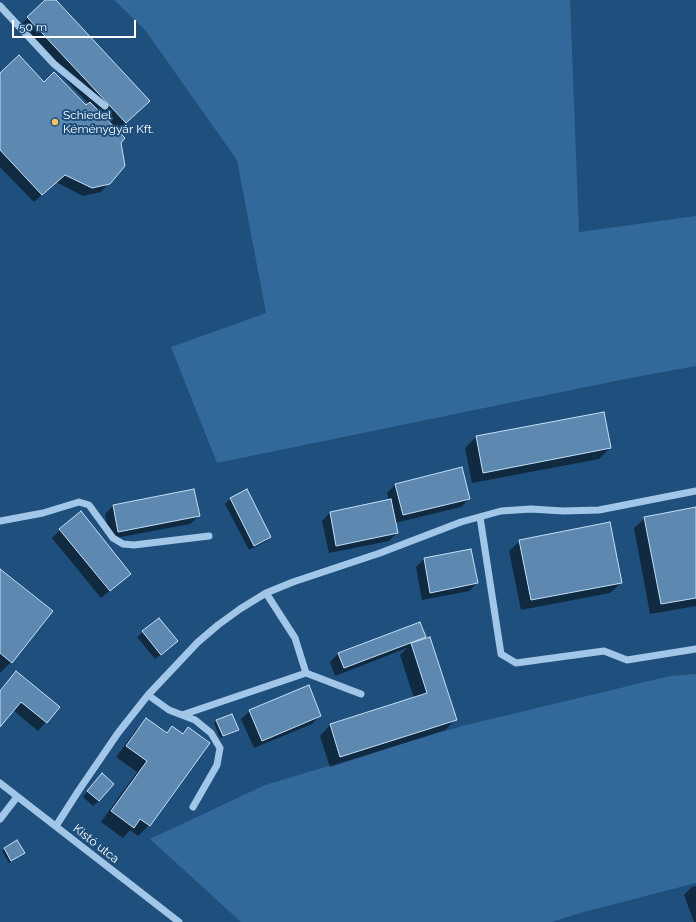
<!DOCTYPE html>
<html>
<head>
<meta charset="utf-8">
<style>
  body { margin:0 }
  #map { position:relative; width:696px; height:922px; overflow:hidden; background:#1f4f7c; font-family:Raleway,sans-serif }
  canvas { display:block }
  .scale { position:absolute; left:12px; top:20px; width:124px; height:18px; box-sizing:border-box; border:2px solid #fff; border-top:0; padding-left:5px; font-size:12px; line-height:14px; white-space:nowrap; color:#fff; -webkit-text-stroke:3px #1f4f7c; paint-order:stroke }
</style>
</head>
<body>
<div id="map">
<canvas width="696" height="922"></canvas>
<div class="scale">50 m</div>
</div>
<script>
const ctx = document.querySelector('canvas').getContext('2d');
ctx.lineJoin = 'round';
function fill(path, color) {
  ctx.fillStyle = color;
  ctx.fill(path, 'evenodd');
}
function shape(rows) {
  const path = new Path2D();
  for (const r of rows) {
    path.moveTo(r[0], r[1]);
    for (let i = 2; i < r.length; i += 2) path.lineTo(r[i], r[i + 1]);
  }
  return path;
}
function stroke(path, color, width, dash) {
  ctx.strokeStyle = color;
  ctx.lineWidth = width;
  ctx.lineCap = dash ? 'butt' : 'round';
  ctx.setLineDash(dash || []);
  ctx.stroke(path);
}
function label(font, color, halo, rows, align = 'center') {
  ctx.font = font + ' Raleway,sans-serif';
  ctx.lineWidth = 4;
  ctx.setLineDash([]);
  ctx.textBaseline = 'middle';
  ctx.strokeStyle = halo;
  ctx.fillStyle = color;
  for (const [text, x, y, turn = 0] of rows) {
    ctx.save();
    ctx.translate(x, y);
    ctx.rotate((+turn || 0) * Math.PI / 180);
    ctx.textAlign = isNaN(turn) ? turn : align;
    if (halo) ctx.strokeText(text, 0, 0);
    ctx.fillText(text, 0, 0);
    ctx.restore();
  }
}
fill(shape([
  [114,0,570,0,579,232,696,216,696,366,625,379,217,463,171,347,266,313,237,160,145,30],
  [696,674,696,883,580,913,552,922,241,922,150,839,265,785,462,726,670,676]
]), '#32699a');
fill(shape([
  [47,0,55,0,138,112,117,131,120,143,109,183,101,192,83,196,56,182,34,202,0,167,0,74,44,83,86,107,89,104,17,28],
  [603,413,610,448,599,459,472,483,465,448,476,437],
  [395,485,469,499,461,507,395,523,397,533,389,541,329,553,322,521,330,513,389,501,387,493],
  [247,491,270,537,265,542,249,550,225,504,230,499],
  [113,506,199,516,190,524,110,539,105,514],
  [696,508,696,606,650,614,634,528,645,518],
  [60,530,130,574,101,598,52,538],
  [520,541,621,583,610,593,521,610,509,551],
  [471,550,477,583,469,591,422,600,416,567,424,559],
  [0,570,11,662,0,673],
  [143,632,171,647,155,659,137,637],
  [425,637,420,641,456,719,445,730,330,767,320,736,330,725,414,698,400,655,407,648,335,676,330,662,338,654],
  [16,673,59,707,38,731,13,710,0,726,0,691],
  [250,711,320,716,312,724,254,748,241,719],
  [146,720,166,734,172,728,181,735,188,728,149,825,138,836,130,830,123,838,101,822,137,772,116,757,136,730],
  [217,720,237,730,235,732,220,738,214,723],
  [97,780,99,801,93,806,83,797],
  [17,842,21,855,9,863,2,851],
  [696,886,696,922,694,922,684,895,692,887]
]), '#0007');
const building = shape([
  [45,0,56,0,150,101,126,123,27,17,45,0],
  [19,55,44,82,54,72,86,105,90,102,125,138,121,143,125,166,110,184,92,188,65,175,42,195,0,150,0,73,19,55],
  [604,412,611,448,483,473,476,436,604,412],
  [462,467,470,499,403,515,395,484,462,467],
  [194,489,200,516,118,532,113,505,194,489],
  [247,489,271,537,254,546,230,498,247,489],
  [391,499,398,533,336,546,330,512,391,499],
  [696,507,696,598,661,604,644,517,696,507],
  [81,511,131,574,110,591,59,529,81,511],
  [610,522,622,583,531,600,519,540,610,522],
  [471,549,478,583,430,593,424,558,471,549],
  [0,569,53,611,12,663,0,653,0,569],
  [159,618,178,641,161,655,142,631,159,618],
  [420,622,426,637,344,668,338,653,420,622],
  [430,637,457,720,340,757,330,724,427,693,411,643,430,637],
  [16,671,60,707,47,723,21,702,0,727,0,691,16,671],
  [309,685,321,716,262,741,249,710,309,685],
  [232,714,239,730,223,736,216,720,232,714],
  [146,718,167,733,172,726,183,734,188,727,210,743,150,826,140,819,134,828,111,811,147,761,126,746,146,718],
  [102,773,114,784,99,801,87,791,102,773],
  [17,840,25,853,11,861,4,848,17,840]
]);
fill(building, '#5d88b0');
stroke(building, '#c5dff5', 1);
stroke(shape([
  [0,6,54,64,105,106],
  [480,517,501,654,516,663,604,651,627,660,696,649],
  [0,521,43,513,79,502,89,505,113,538,123,544,134,545,209,536],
  [266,593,295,638,306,673,361,694],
  [148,695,169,710,195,720,211,733,220,748,217,765,193,807],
  [182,715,306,673],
  [0,783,179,922],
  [0,819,17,797],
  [56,826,79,790,118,733,148,695,198,642,218,625,240,609,266,593,293,582,380,553,461,522,501,511,531,509,563,511,599,510,696,491]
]), '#a2c6e7', 7);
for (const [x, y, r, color] of [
  [55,122,4,"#f4c062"]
]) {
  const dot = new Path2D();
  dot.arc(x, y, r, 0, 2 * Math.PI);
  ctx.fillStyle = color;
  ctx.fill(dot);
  stroke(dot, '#1f4f7c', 1.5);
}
label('12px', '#fff', '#1f4f7c', [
  ["Schiedel",63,115],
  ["Kéménygyár Kft.",63,129]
], 'left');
label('12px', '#fff', '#1f4f7c', [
  ["Kistó utca",96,844,38]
]);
</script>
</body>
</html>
